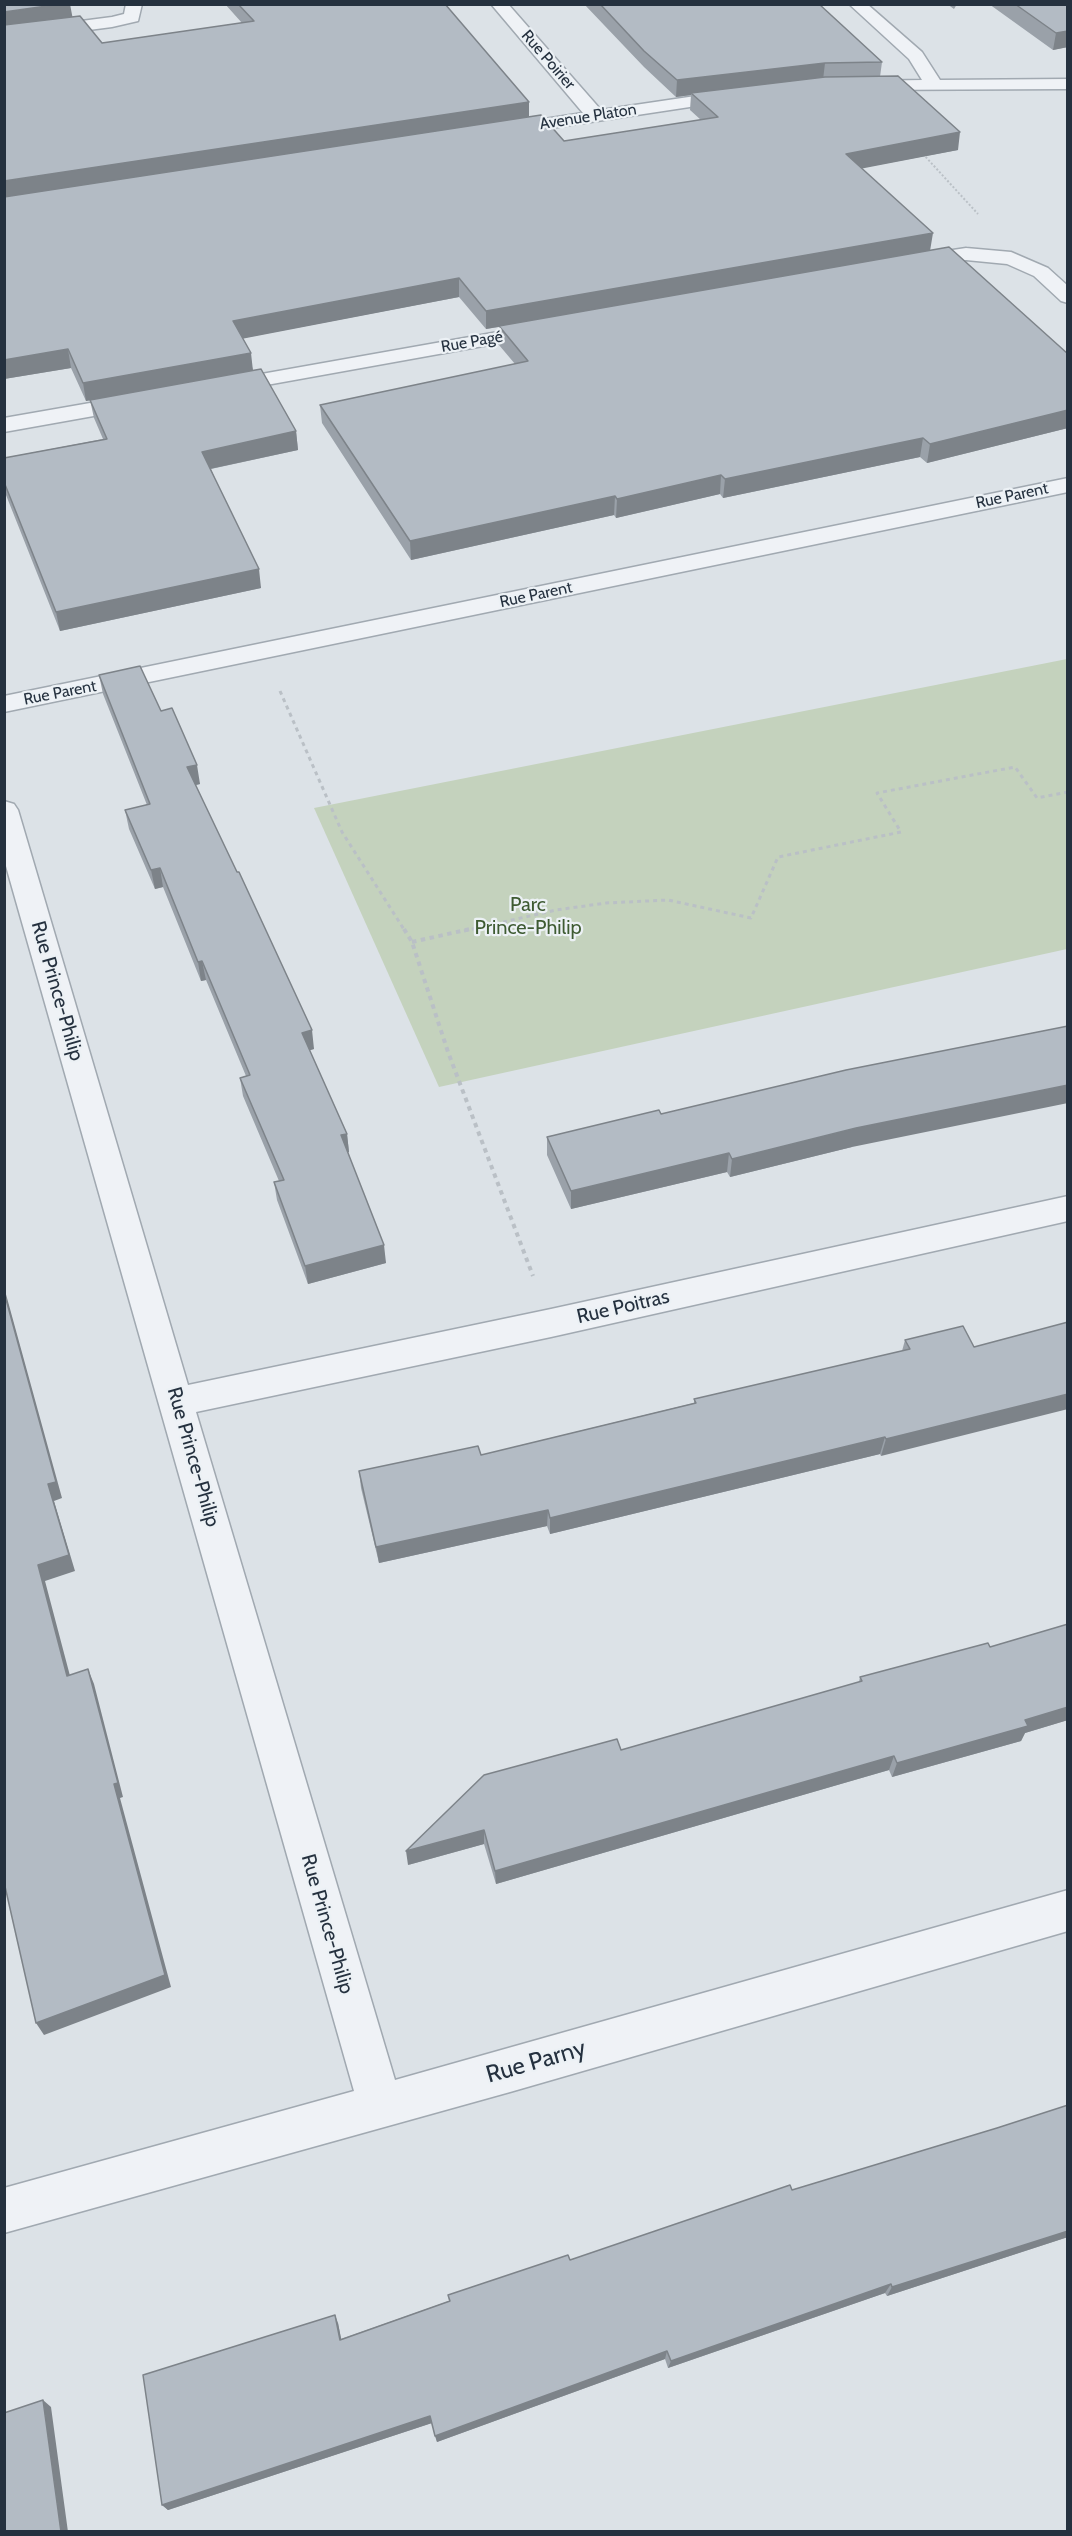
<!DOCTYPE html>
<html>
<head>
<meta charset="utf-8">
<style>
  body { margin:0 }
  #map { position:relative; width:1072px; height:2536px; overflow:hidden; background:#dce2e7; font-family:Cabin,sans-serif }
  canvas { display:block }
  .frame { position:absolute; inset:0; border:6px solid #25313f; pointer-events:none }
</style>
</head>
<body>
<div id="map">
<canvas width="1072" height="2536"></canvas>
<div class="frame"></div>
</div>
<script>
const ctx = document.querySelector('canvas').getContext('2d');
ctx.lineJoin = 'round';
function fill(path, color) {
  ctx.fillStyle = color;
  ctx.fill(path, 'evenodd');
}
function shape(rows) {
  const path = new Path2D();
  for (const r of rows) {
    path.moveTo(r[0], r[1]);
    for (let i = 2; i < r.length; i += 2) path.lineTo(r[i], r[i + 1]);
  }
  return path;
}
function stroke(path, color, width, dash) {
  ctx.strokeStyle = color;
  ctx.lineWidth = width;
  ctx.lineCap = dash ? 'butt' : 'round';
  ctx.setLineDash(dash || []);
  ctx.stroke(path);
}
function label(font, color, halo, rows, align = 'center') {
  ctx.font = font + ' Cabin,sans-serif';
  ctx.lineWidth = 4.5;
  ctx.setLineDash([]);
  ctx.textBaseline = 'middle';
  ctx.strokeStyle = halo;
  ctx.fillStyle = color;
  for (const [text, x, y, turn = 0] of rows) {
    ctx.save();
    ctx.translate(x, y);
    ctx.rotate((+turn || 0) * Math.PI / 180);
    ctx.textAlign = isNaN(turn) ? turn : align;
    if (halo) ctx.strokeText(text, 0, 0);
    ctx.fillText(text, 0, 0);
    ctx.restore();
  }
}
fill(shape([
  [1067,659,1067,949,439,1087,314,808]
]), '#c4d2bd');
const minor = shape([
  [126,4,142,4,138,21,112,27,4,41,4,31,112,17,124,14,126,4],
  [491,4,508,4,601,110,736,90,742,91,745,95,742,99,736,100,505,135,499,134,496,130,499,126,583,113,491,4],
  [849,4,867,4,922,52,940,80,1068,79,1068,89,856,90,853,86,856,82,862,81,922,80,909,59,849,4],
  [966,248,1011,252,1048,268,1068,286,1068,303,1061,301,1034,276,1007,264,966,260,913,268,906,266,903,262,906,258,913,256,966,248],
  [543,324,550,326,553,330,550,334,222,393,214,392,211,387,214,382,222,381,543,324],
  [136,395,144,397,147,402,144,407,4,432,4,418,136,395],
  [1068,478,1068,492,4,712,4,696,1068,478],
  [4,801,14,804,18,810,188,1385,551,1309,1068,1196,1068,1221,551,1337,196,1412,395,2080,1068,1890,1068,1931,510,2092,4,2233,4,2188,354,2091,4,859,4,801]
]);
stroke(minor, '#a1a9b1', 3);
stroke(shape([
  [923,154,978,214]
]), '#bac0c6', 2, [2, 2]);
stroke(shape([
  [280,691,342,832,405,931],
  [464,931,556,910,606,903,668,900,751,918,778,857,901,832,877,793,1015,767,1037,798,1068,792]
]), '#bac0c6', 3, [4, 4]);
stroke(shape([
  [404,929,412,942,448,1052,533,1276],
  [412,942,470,929]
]), '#bac0c6', 4, [4.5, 4.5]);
fill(minor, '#eff2f6');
fill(shape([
  [225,4,445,4,529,102,529,117,564,141,701,120,690,110,691,95,676,97,644,67,584,4,819,4,882,62,880,77,958,150,861,168,930,250,1068,354,1068,428,927,463,920,457,723,498,720,494,616,518,614,515,411,560,322,423,320,405,515,364,499,345,499,327,486,329,459,297,243,338,253,370,296,431,298,450,211,469,261,588,60,631,4,490,4,458,103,439,94,418,90,400,86,401,71,368,4,379,72,17,102,43,242,23],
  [947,4,957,4,954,9],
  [989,4,1068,4,1068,47,1053,50],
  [99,675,161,711,200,784,196,785,314,1049,309,1050,347,1134,349,1152,348,1152,386,1263,308,1284,277,1200,274,1182,279,1181,243,1096,240,1078,246,1076,206,980,201,981,163,887,155,889,129,829,125,810,147,805,103,694],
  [661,1114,852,1147,730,1177,727,1172,571,1209,547,1155,547,1137],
  [963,1326,881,1456,880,1454,550,1534,547,1526,379,1563,361,1488,359,1471,481,1455,694,1403,694,1399,902,1351,905,1340],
  [1068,1624,1068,1720,1025,1733,1021,1741,892,1777,889,1770,496,1884,484,1844,408,1865,621,1750,859,1682,860,1677,990,1647],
  [1068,2105,1068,2237,887,2296,885,2293,668,2368,665,2359,437,2442,432,2423,168,2510,162,2505,338,2323,341,2339,449,2301,448,2295,570,2260,792,2190,997,2128]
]), '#9aa1a9');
fill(shape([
  [61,4,70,4,73,20,4,29,4,12],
  [1068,31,1068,47,1053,50,1056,33],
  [825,63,823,80,691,93,691,95,676,97,677,80],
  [529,102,529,119,4,199,4,181],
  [960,132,958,150,844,172,846,154],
  [933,233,930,251,486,329,486,311],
  [459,278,459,297,236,340,233,321],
  [68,349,71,368,4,379,4,360],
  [251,353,253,371,86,401,83,383],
  [1068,410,1068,428,927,463,930,444],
  [296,431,298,450,205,470,202,452],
  [923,438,920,457,723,498,725,479],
  [721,475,720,494,616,518,617,499],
  [615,496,614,515,411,560,410,541],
  [259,569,261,588,60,631,56,612],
  [197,765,200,784,191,786,187,767],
  [160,868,163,887,155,889,151,870],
  [202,961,206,980,201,981,198,962],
  [312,1030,314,1049,304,1052,302,1033],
  [1068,1085,1068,1103,852,1147,730,1177,732,1159,856,1128],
  [347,1134,349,1152,343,1154,341,1135],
  [729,1153,727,1172,571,1209,571,1191],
  [384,1245,386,1263,308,1284,305,1266],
  [4,1287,62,1498,54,1501,75,1571,45,1581,74,1691,67,1676,38,1565,48,1484,4,1292],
  [1068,1394,1068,1409,881,1456,886,1439],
  [885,1437,880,1454,550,1534,550,1518],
  [548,1510,547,1526,379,1563,376,1547],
  [88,1669,94,1684,123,1797,120,1798,171,1987,44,2035,36,2023,114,1784],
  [1068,1707,1068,1720,1025,1733,1021,1741,892,1777,897,1763,1025,1720],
  [894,1756,889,1770,496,1884,495,1871],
  [484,1830,484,1844,408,1865,406,1851],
  [1068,2231,1068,2237,887,2296,892,2287],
  [891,2284,885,2293,668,2368,671,2361],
  [335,2315,338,2323,343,2348,340,2340],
  [667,2351,665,2359,437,2442,435,2436],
  [43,2400,51,2407,68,2532,61,2532],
  [430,2416,432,2423,168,2510,162,2505]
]), '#7d8389');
const building = shape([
  [4,4,61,4,4,12,4,4],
  [238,4,445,4,529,102,4,181,4,25,80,16,102,43,254,21,238,4],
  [600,4,819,4,882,62,825,63,677,80,644,51,600,4],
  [1015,4,1068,4,1068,31,1056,33,1015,4],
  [898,76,960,132,846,154,933,233,486,311,459,278,233,321,251,353,83,383,68,349,4,360,4,197,541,115,564,141,718,117,691,93,825,77,898,76],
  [949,247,1068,354,1068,410,930,444,923,438,725,479,721,475,617,499,615,496,410,541,320,405,528,361,499,326,949,247],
  [261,369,296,431,202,452,259,569,56,612,4,482,4,458,107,439,90,400,261,369],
  [140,666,161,711,172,708,197,765,187,767,237,872,239,872,312,1030,302,1033,347,1134,341,1135,384,1245,305,1266,274,1182,284,1180,240,1078,250,1075,202,961,198,962,160,868,151,870,125,810,150,804,99,675,140,666],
  [1068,1026,1068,1085,856,1128,732,1159,729,1153,571,1191,547,1137,659,1110,661,1114,846,1070,1068,1026],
  [4,1292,56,1482,48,1484,69,1555,38,1565,67,1676,88,1669,118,1783,114,1784,165,1975,36,2023,4,1882,4,1292],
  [1068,1322,1068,1394,886,1439,885,1437,550,1518,548,1510,376,1547,359,1471,478,1446,481,1455,696,1403,694,1399,910,1349,905,1340,963,1326,974,1347,1068,1322],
  [1068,1624,1068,1707,1025,1720,1028,1726,897,1763,894,1756,495,1871,484,1830,406,1851,484,1775,617,1739,621,1750,862,1681,860,1677,988,1643,990,1647,1068,1624],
  [1068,2105,1068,2231,892,2287,891,2284,671,2361,667,2351,435,2436,430,2416,162,2505,143,2375,335,2315,340,2340,450,2301,448,2295,568,2255,570,2260,790,2185,792,2190,997,2128,1068,2105],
  [43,2400,61,2532,4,2532,4,2413,43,2400]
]);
fill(building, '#b3bbc4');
stroke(building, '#7d8389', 1.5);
label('16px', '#25313f', '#ecf1f5', [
  ["Rue Poirier",548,60,49],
  ["Avenue Platon",588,117,-9],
  ["Rue Pagé",472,342,-10],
  ["Rue Parent",1012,496,-12],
  ["Rue Parent",536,595,-12],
  ["Rue Parent",60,693,-11]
]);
label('20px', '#3e5b32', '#ecf1f5', [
  ["Parc",528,905],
  ["Prince-Philip",528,928]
]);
label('20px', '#25313f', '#ecf1f5', [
  ["Rue Prince-Philip",57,991,74],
  ["Rue Poitras",623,1307,-13],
  ["Rue Prince-Philip",193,1457,74],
  ["Rue Prince-Philip",327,1924,74]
]);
label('24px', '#25313f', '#ecf1f5', [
  ["Rue Parny",536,2062,-16]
]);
</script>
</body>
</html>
